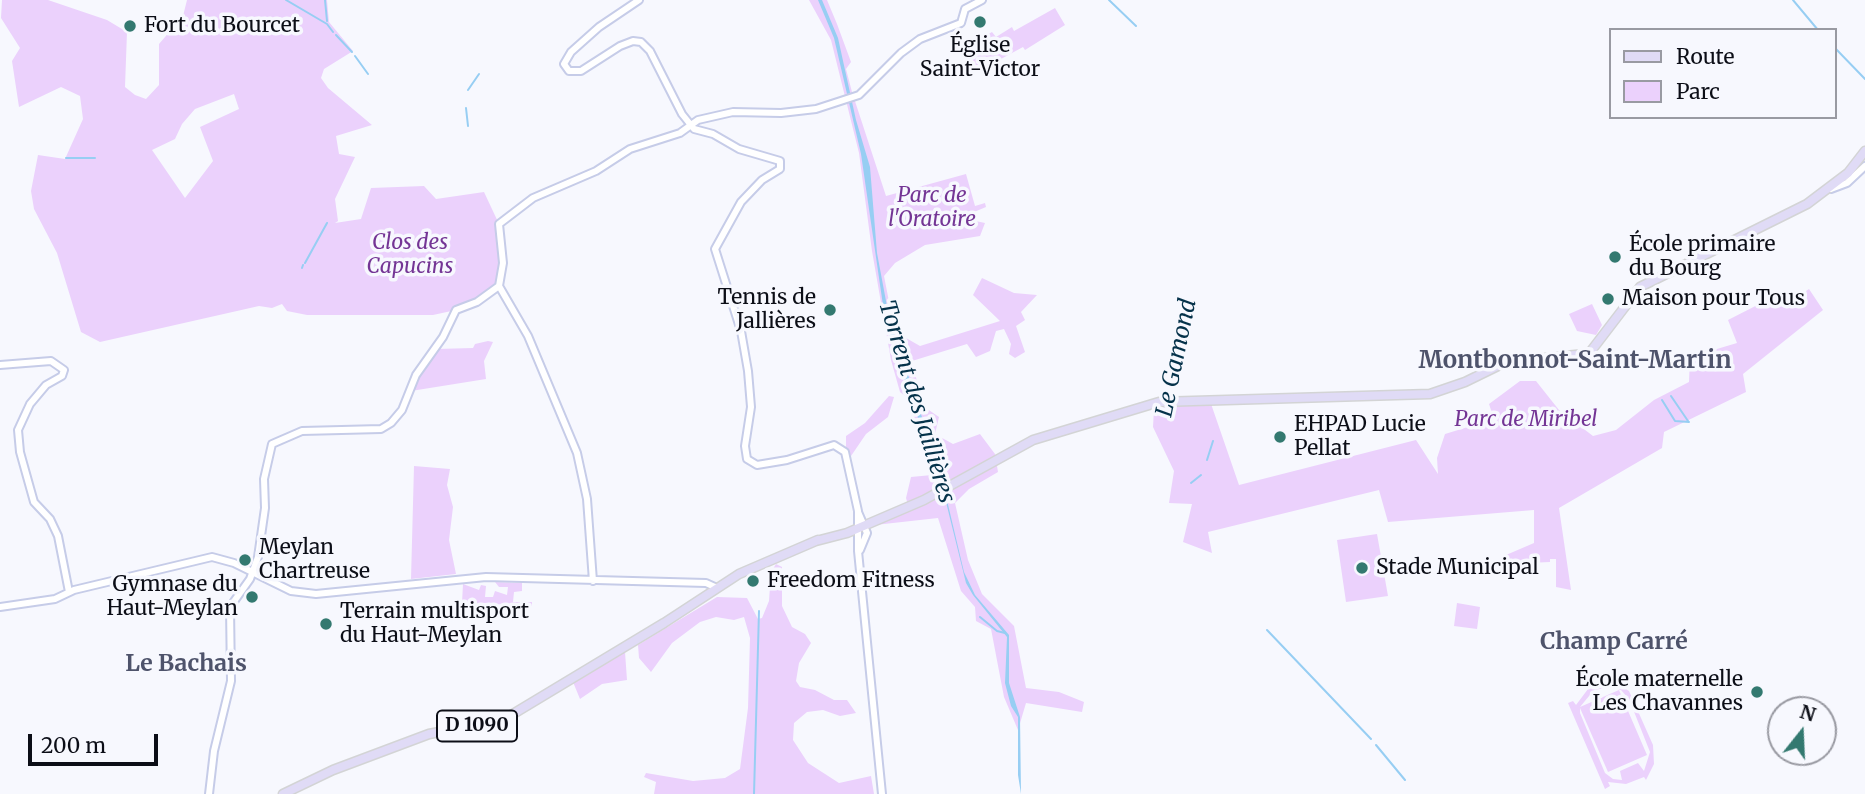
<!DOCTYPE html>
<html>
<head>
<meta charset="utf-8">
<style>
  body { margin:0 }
  #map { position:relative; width:1865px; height:794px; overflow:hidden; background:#f7f8fe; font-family:Merriweather,serif }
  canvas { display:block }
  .legend { position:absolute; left:1609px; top:28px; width:228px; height:91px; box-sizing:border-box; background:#f7f8fe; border:2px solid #999aa2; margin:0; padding:9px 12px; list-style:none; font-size:21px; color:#0c0e17 }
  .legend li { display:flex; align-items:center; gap:14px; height:35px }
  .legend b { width:35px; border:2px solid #999aa2 }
  .north { position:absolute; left:1767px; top:696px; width:70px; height:70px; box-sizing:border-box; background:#f7f8fe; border:2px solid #999aa2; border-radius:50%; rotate:18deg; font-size:19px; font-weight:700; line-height:28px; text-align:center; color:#0c0e17 }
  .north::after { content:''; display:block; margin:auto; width:24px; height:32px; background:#337970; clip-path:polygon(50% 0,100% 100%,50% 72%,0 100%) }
  .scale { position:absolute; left:28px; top:734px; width:130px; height:32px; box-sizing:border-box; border:4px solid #0c0e17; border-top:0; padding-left:9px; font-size:21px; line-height:24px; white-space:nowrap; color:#0c0e17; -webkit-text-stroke:5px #f7f8fe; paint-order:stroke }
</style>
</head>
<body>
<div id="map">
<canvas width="1865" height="794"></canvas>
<ul class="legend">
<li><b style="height:9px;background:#e0dbf6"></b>Route</li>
<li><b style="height:19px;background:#ebd1fc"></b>Parc</li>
</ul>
<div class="north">N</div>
<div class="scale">200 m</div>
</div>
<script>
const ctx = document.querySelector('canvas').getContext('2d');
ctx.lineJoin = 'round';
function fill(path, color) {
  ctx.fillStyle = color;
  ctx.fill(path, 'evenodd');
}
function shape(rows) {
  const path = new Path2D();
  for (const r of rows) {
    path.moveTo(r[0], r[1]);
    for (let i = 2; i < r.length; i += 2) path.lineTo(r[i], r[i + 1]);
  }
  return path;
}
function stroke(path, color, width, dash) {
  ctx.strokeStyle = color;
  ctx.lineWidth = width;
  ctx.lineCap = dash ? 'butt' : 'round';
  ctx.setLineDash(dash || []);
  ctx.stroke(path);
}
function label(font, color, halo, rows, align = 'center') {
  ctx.font = font + ' Merriweather,serif';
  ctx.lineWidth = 7;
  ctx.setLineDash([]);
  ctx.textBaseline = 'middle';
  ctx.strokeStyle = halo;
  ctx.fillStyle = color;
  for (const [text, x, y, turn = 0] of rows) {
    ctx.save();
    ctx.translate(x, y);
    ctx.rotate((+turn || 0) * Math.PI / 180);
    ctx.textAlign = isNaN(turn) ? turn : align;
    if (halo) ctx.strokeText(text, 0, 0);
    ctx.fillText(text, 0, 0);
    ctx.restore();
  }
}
fill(shape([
  [2,0,48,0,107,20,127,32,125,87,135,95,146,99,159,85,159,44,183,16,187,0,327,0,329,22,353,51,324,69,321,78,328,88,372,125,336,136,339,154,355,157,335,199,338,221,335,223,361,219,371,188,424,186,436,199,484,192,499,224,503,250,499,286,456,310,433,315,307,315,287,311,282,304,272,308,259,306,100,342,81,332,57,253,34,209,31,191,38,155,65,159,83,119,80,96,61,87,19,107,12,61,20,48,1,18],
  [234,94,239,109,200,127,213,161,185,198,152,150,175,139,182,124,195,109],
  [809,0,827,0,837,24,851,62,846,69,852,92,886,196,966,174,975,206,985,203,986,207,967,215,962,223,971,220,985,223,980,236,925,245,895,263,884,276,892,317,906,338,920,346,1000,321,973,295,982,278,1014,293,1037,295,1021,312,1025,320,1016,326,1025,352,1015,358,1009,354,1011,344,1004,329,996,331,990,351,976,357,967,344,912,361,923,406,939,417,935,434,953,444,980,434,995,454,998,472,969,489,955,503,968,560,982,594,1014,626,1026,688,1059,692,1084,702,1082,712,1026,703,1018,730,1004,697,991,629,976,621,975,607,961,591,938,518,875,525,910,511,906,498,911,477,932,475,926,458,927,448,911,416,911,401,900,392,891,360,872,251,859,153,831,40],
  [1055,8,1065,25,1025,50,1023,47,977,72,970,52,981,43,979,39,992,32,996,37,1012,27,1014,31],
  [1809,289,1823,310,1743,374,1746,392,1664,432,1662,448,1559,508,1571,590,1556,587,1556,559,1550,559,1550,562,1506,564,1506,555,1534,543,1534,510,1388,522,1379,490,1208,532,1212,553,1183,542,1192,504,1169,503,1174,471,1153,427,1154,409,1171,399,1209,398,1239,485,1416,440,1438,474,1437,458,1445,434,1494,419,1489,404,1520,381,1536,381,1559,410,1593,436,1616,430,1654,400,1689,382,1690,357,1737,343,1728,320,1775,296,1782,307],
  [1592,304,1602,325,1596,335,1577,331,1569,314],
  [488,341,493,342,484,361,486,379,411,391,436,349,473,348,475,344],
  [889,396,894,397,888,417,866,434,851,456,846,447,846,436,865,423],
  [414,466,450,469,447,485,453,507,449,540,456,574,411,579],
  [1377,534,1388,596,1346,602,1337,540],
  [776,564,782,567,782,606,792,627,805,634,811,643,799,663,796,681,800,687,815,690,834,700,847,700,856,713,840,716,823,710,807,712,794,723,793,740,808,763,839,783,871,776,874,794,654,794,656,782,644,777,646,773,693,781,725,778,740,769,748,708,750,638,744,617,734,620,716,617,700,622,672,643,651,672,639,658,638,645,717,597,747,598,758,619,762,618,769,601,771,572],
  [495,582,522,583,522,591,514,592,513,602,532,602,532,606,462,603,463,584,479,590,481,585,486,586,485,597,493,597,495,591,507,595,508,587,499,587],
  [1457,603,1480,607,1477,629,1454,626],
  [625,652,627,680,602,684,580,699,573,682],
  [1605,682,1618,684,1629,691,1653,745,1654,764,1646,780,1644,777,1626,784,1608,782,1610,786,1605,789,1568,703,1573,701,1576,705,1588,689],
  [1611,687,1621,690,1629,699,1650,752,1644,771,1638,763,1620,771,1622,780,1613,779,1605,773,1580,713,1580,708,1608,772,1647,755,1619,690,1580,707,1594,690]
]), '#ebd1fc');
fill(shape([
  [818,0,822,0,838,38,856,120,870,167,877,253,889,317,941,475,964,572,975,595,1009,635,1009,683,1020,717,1021,794,1018,775,1018,717,1011,706,1005,683,1007,637,973,595,966,583,943,490,886,326,861,154,834,38]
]), '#97cef3');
stroke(shape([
  [286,0,327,24,333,32],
  [325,0,327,21],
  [1109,0,1136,26],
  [1793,0,1818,30],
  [336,35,352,52],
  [1835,48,1865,79],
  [355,56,368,74],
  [468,90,479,74],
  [466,108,468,126],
  [66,158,95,158],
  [305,263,327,223],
  [302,268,303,265],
  [1671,396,1688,421],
  [1662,400,1675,421,1689,422],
  [1207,460,1213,441],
  [1191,483,1201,475],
  [980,617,997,631,1005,633],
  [1267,630,1371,739],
  [1376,745,1405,780],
  [754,794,759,611]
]), '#97cef3', 2);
const minor = shape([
  [639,0,599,27,571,52,564,64,569,71,581,71,620,46,633,41,641,42,650,51,682,114,694,129,713,134,739,149,780,161,780,169,762,180,741,202,715,249,741,331,748,371,751,407,745,446,747,459,757,465,787,460,834,445,845,452,858,511,858,551,882,794],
  [1831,189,1847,183,1865,166],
  [499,286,528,336,577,453,587,499,593,581],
  [0,365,51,361,64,370,62,376,46,385,30,404,18,430,20,452,34,502,50,519,58,536,69,592],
  [858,512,867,533,860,550],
  [0,607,55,599,74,590,212,557,234,563,291,591,316,594,486,577,706,583,717,588],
  [209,794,214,751,231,681,230,607,250,579,258,557,265,508,264,479,272,444,302,431,381,429,391,423,402,410,416,375,443,337,456,310,477,302,499,286,503,263,499,224,533,198,596,171,630,149,680,133,698,120,733,112,781,113,816,109,859,95,901,53,920,39,961,23,965,9,982,0]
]);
const major = shape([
  [816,541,847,533,924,500,1033,440,1159,402,1430,394,1465,382,1506,362,1585,354,1591,351,1640,287,1807,204,1848,173,1865,151],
  [661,625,739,574,818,540],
  [283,794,333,770,429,734,503,720,664,623]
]);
stroke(minor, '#c6cce8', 10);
stroke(major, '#d3d4d5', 11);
stroke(minor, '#fff', 6);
stroke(major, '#e0dbf6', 8);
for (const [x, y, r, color] of [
  [980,22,7,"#337970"],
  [130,26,7,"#337970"],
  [1615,257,7,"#337970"],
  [1608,299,7,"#337970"],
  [830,310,7,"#337970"],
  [1280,437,7,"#337970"],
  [245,560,7,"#337970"],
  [1362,568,7,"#337970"],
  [753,581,7,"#337970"],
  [252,597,7,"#337970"],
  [326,624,7,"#337970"],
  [1757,692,7,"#337970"]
]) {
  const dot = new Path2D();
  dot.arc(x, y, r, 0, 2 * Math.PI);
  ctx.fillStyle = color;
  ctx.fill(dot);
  stroke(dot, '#f7f8fe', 2.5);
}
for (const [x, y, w] of [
  [477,726,80]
]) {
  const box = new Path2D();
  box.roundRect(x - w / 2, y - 15.5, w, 31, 5);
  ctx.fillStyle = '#f7f8fe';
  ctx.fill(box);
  stroke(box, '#0c0e17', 2);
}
label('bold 19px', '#0c0e17', null, [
  ["D 1090",477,726]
]);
label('21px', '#0c0e17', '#f7f8fe', [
  ["Fort du Bourcet",144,26],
  ["Église",980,46,"center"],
  ["Saint-Victor",980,70,"center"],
  ["École primaire",1629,245],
  ["du Bourg",1629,269],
  ["Tennis de",816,298,"right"],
  ["Jallières",816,322,"right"],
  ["Maison pour Tous",1622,299],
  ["EHPAD Lucie",1294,425],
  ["Pellat",1294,449],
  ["Meylan",259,548],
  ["Chartreuse",259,572],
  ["Stade Municipal",1376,568],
  ["Freedom Fitness",767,581],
  ["Gymnase du",238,585,"right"],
  ["Haut-Meylan",238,609,"right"],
  ["Terrain multisport",340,612],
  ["du Haut-Meylan",340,636],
  ["École maternelle",1743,680,"right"],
  ["Les Chavannes",1743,704,"right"]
], 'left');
label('italic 21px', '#743595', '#f7f8fe', [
  ["Parc de",932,196],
  ["l'Oratoire",932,220],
  ["Clos des",410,243],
  ["Capucins",410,267],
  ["Parc de Miribel",1526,420]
]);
label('italic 23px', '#05324a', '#f7f8fe', [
  ["Le Gamond",1177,358,-78],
  ["Torrent des Jaillières",916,402,73]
]);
label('bold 23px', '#4e536b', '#f7f8fe', [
  ["Champ Carré",1614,642],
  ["Le Bachais",186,664]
]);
label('bold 24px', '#4e536b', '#f7f8fe', [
  ["Montbonnot-Saint-Martin",1575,361]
]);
</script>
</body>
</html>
